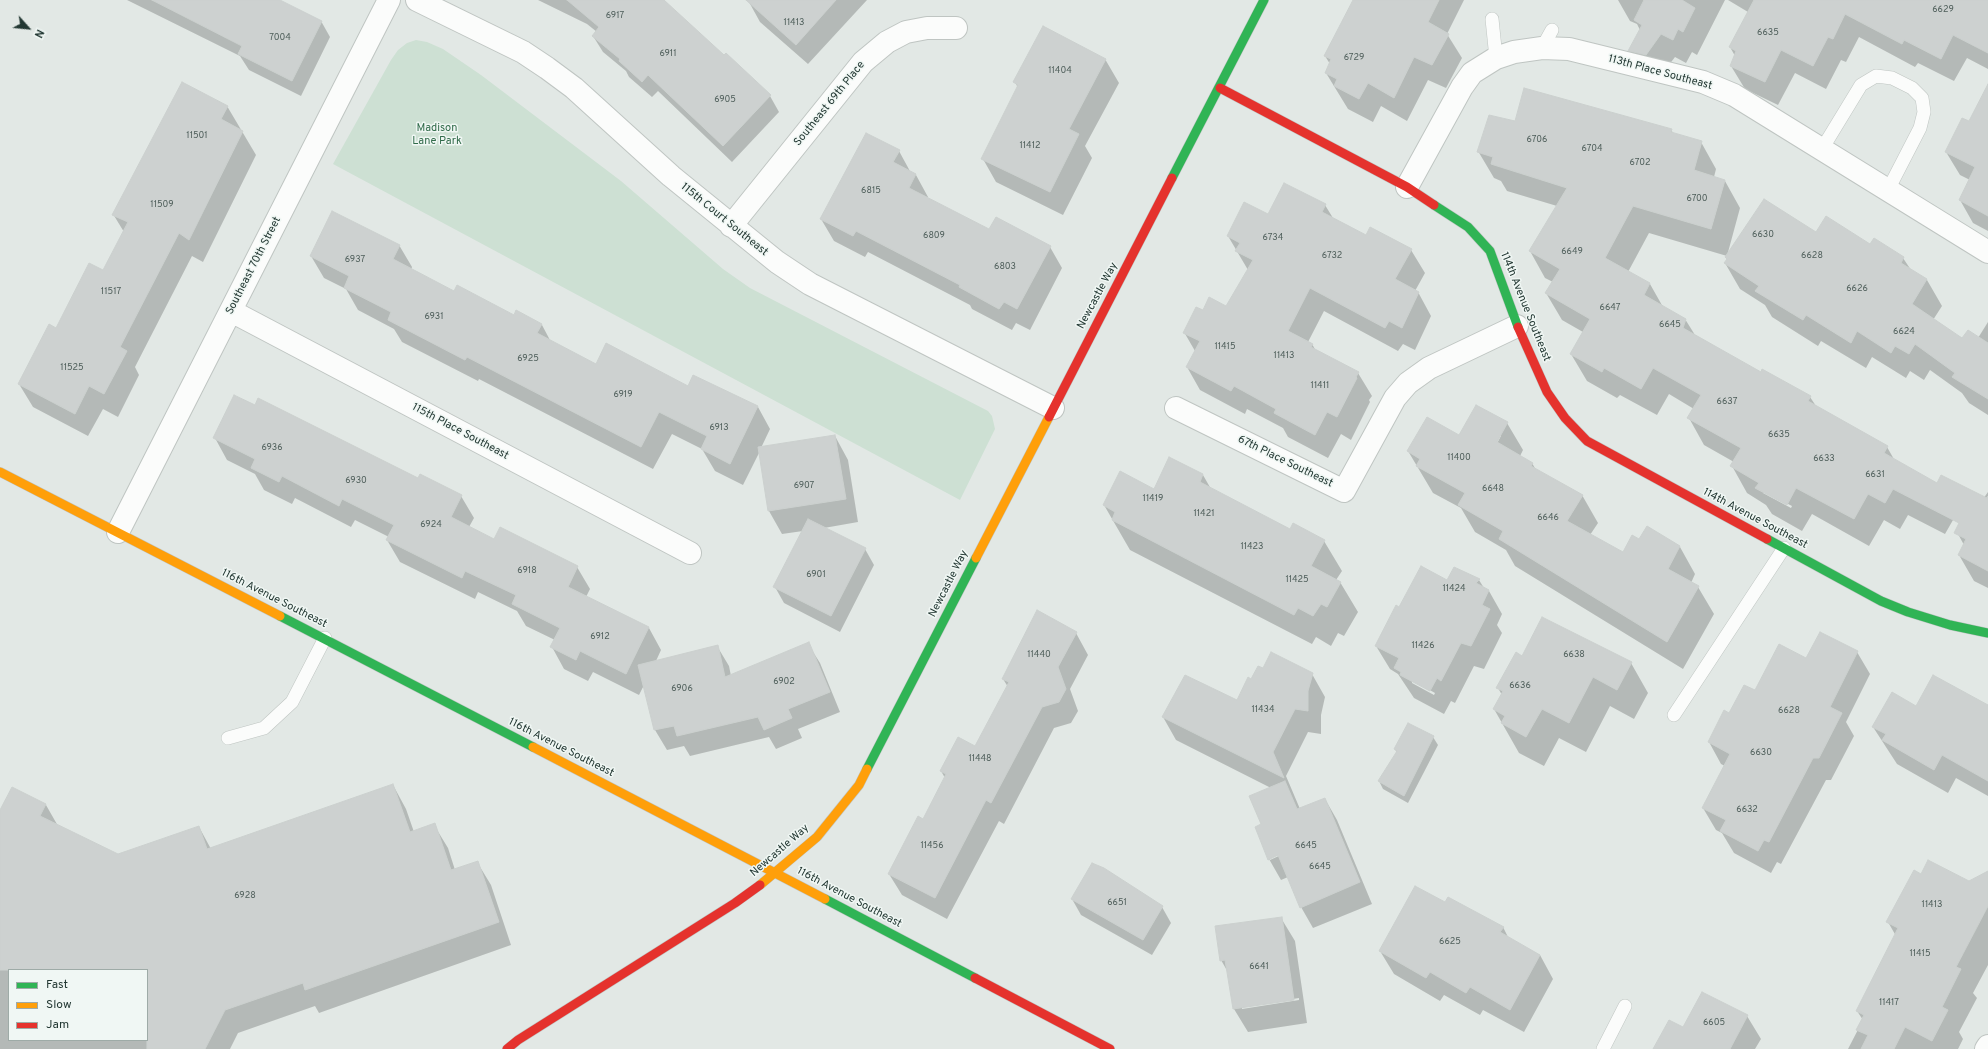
<!DOCTYPE html>
<html>
<head>
<meta charset="utf-8">
<style>
  body { margin:0 }
  #map { position:relative; width:1988px; height:1049px; overflow:hidden; background:#e2e8e5; font-family:Overpass,sans-serif }
  canvas { display:block }
  .legend { position:absolute; left:8px; top:969px; width:140px; height:72px; box-sizing:border-box; background:#f0f7f4; border:1px solid #9eaba7; margin:0; padding:5px 7px; list-style:none; font-size:12px; color:#233833 }
  .legend li { display:flex; align-items:center; gap:8px; height:20px }
  .legend b { width:20px; border:1px solid #9eaba7 }
  .north { position:absolute; left:8px; top:8px; width:40px; height:40px; -webkit-text-stroke:3px #f0f7f4; paint-order:stroke; rotate:117deg; font-size:11px; font-weight:700; line-height:16px; text-align:center; color:#233833 }
  .north::after { content:''; display:block; margin:auto; width:14px; height:18px; background:#233833; clip-path:polygon(50% 0,100% 100%,50% 72%,0 100%) }
</style>
</head>
<body>
<div id="map">
<canvas width="1988" height="1049"></canvas>
<ul class="legend">
<li><b style="height:5px;background:#30b455"></b>Fast</li>
<li><b style="height:5px;background:#ff9f0a"></b>Slow</li>
<li><b style="height:5px;background:#e5322d"></b>Jam</li>
</ul>
<div class="north">N</div>
</div>
<script>
const ctx = document.querySelector('canvas').getContext('2d');
ctx.lineJoin = 'round';
function fill(path, color) {
  ctx.fillStyle = color;
  ctx.fill(path, 'evenodd');
}
function shape(rows) {
  const path = new Path2D();
  for (const r of rows) {
    path.moveTo(r[0], r[1]);
    for (let i = 2; i < r.length; i += 2) path.lineTo(r[i], r[i + 1]);
  }
  return path;
}
function stroke(path, color, width, dash) {
  ctx.strokeStyle = color;
  ctx.lineWidth = width;
  ctx.lineCap = dash ? 'butt' : 'round';
  ctx.setLineDash(dash || []);
  ctx.stroke(path);
}
function label(font, color, halo, rows, align = 'center') {
  ctx.font = font + ' Overpass,sans-serif';
  ctx.lineWidth = 3;
  ctx.setLineDash([]);
  ctx.textBaseline = 'middle';
  ctx.strokeStyle = halo;
  ctx.fillStyle = color;
  for (const [text, x, y, turn = 0] of rows) {
    ctx.save();
    ctx.translate(x, y);
    ctx.rotate((+turn || 0) * Math.PI / 180);
    ctx.textAlign = isNaN(turn) ? turn : align;
    if (halo) ctx.strokeText(text, 0, 0);
    ctx.fillText(text, 0, 0);
    ctx.restore();
  }
}
fill(shape([
  [416,40,427,42,443,49,481,75,621,181,723,269,750,288,988,411,992,416,995,429,960,500,333,164,391,60,398,50,407,43]
]), '#cde0d3');
fill(shape([
  [127,0,278,0,321,21,330,37,301,96,249,70,240,56],
  [538,0,663,0,724,57,726,54,770,96,779,112,732,162,658,91,652,97,629,77,626,71,603,52,593,36,597,32,587,24],
  [751,0,867,0,808,64,760,22,749,2],
  [1354,0,1464,0,1447,34,1462,58,1446,88,1428,80,1407,121,1381,106,1373,122,1348,109,1326,73,1330,64,1325,56],
  [1618,0,1725,0,1697,55,1692,52,1686,63,1675,57,1659,78,1643,74,1630,51,1640,30,1637,24,1630,21],
  [1728,0,1980,0,1988,11,1988,69,1967,58,1954,81,1918,63,1915,67,1859,37,1846,62,1841,60,1826,89,1795,73,1778,105,1745,89,1731,66,1735,56,1730,47,1748,12],
  [1105,59,1119,83,1085,146,1092,158,1063,215,996,182,983,159,1018,88,1015,82],
  [1988,86,1988,231,1973,223,1960,200,1970,180,1960,175,1946,152,1969,123],
  [227,106,256,155,203,262,192,256,135,367,139,375,118,417,103,409,88,436,33,407,19,384,57,329,104,272,124,232,113,214],
  [1515,123,1671,130,1674,134,1701,142,1716,169,1714,177,1725,181,1740,208,1727,256,1649,233,1628,272,1650,284,1663,307,1685,319,1695,335,1761,374,1810,397,1816,406,1887,447,1895,461,1957,513,1945,534,1908,515,1900,529,1884,520,1869,546,1812,514,1802,531,1772,514,1766,505,1747,493,1732,466,1734,462,1704,445,1689,418,1694,409,1669,394,1657,415,1620,395,1617,398,1587,381,1571,354,1583,332,1562,320,1546,293,1553,282,1545,278,1530,251,1557,206,1507,191,1501,181,1494,178,1478,151],
  [1763,491,1792,506,1791,508,1763,493],
  [899,151,911,173,916,175,928,197,927,198,990,231,1050,247,1062,268,1030,330,1016,323,1012,330,972,309,970,305,868,252,865,257,834,241,821,219],
  [1284,184,1325,205,1333,218,1366,236,1411,250,1425,273,1415,291,1418,292,1431,316,1415,350,1403,344,1398,351,1324,311,1308,342,1312,344,1316,351,1358,373,1372,396,1369,400,1370,402,1351,440,1341,434,1328,458,1288,437,1283,428,1247,409,1245,414,1200,390,1187,367,1195,351,1184,332,1203,312,1226,307,1248,270,1228,236,1269,216],
  [1817,233,1870,245,1903,258,1911,270,1927,280,1942,306,1933,320,1963,339,1978,338,1988,322,1988,415,1969,403,1962,393,1930,370,1924,380,1910,371,1906,378,1872,357,1866,368,1821,341,1818,346,1772,317,1765,305,1740,289,1725,263],
  [399,245,412,267,411,270,454,293,514,317,517,312,542,325,551,342,596,366,688,387,694,376,758,407,770,429,761,448,835,436,848,460,858,522,824,528,865,549,874,565,840,632,784,603,775,587,803,531,782,534,769,511,760,451,743,485,715,471,702,449,672,434,653,469,479,379,478,381,402,342,394,329,358,310,346,289,324,278,311,256],
  [1507,423,1523,450,1520,456,1532,463,1536,470,1582,495,1598,523,1590,535,1623,554,1639,540,1648,527,1680,547,1695,574,1691,583,1698,587,1714,614,1683,669,1515,566,1506,550,1475,532,1461,508,1433,493,1408,451],
  [1499,436,1501,436,1495,447],
  [215,438,418,480,461,496,474,518,469,527,494,540,577,567,590,589,586,597,649,628,661,650,656,661,717,646,729,666,731,676,808,644,820,663,840,712,798,729,802,738,776,749,769,737,690,756,684,746,667,750,655,730,644,685,639,695,593,672,588,681,564,669,552,647,555,640,526,626,517,611,478,592,475,599,400,562,387,540,389,537,355,520,351,527,295,498,292,504,264,490,255,474,227,460],
  [1170,458,1203,475,1211,489,1291,530,1324,541,1342,571,1336,580,1340,582,1358,612,1344,636,1338,633,1331,646,1316,637,1312,644,1130,550,1104,505,1155,490],
  [1988,492,1988,588,1974,581,1959,555,1964,545,1958,534],
  [1479,580,1484,588,1489,591,1502,614,1497,625,1502,633,1484,669,1474,666,1455,703,1451,701,1444,714,1414,698,1398,674,1390,669,1376,646,1400,608,1448,581],
  [1412,680,1435,693,1434,695,1412,683],
  [1076,633,1088,655,1070,689,1078,711,1071,723,1054,728,1004,824,999,821,947,919,902,895,889,874,923,820,945,778,941,771,976,748,1008,687,1003,679],
  [1857,652,1870,674,1846,722,1854,736,1831,780,1826,780,1781,864,1777,862,1771,873,1734,853,1722,833,1716,830,1703,808,1725,766,1721,764,1709,742,1730,714,1755,692,1806,660],
  [1631,663,1648,693,1634,719,1610,706,1586,752,1559,738,1544,766,1519,753,1494,709,1502,695,1498,688],
  [1263,669,1312,674,1325,697,1321,715,1321,734,1308,732,1286,776,1300,809,1325,799,1337,820,1372,904,1313,928,1301,907,1288,877,1281,880,1269,859,1263,825,1271,788,1176,740,1163,717,1237,701,1252,680],
  [1283,853,1283,854,1270,860,1270,858],
  [1988,706,1988,796,1956,778,1948,793,1897,764,1873,727,1916,707],
  [1408,724,1433,737,1438,745,1408,803,1383,789,1379,781,1397,753,1395,749],
  [393,785,406,809,414,832,434,825,448,848,455,870,477,862,491,885,511,945,319,1013,315,1006,238,1033,230,1049,0,1049,0,812,46,805,58,826,117,855,199,827,211,849],
  [9,970,147,970,147,1040,9,1040],
  [1921,875,1988,892,1988,965,1973,993,1977,998,1959,1032,1963,1039,1958,1049,1848,1049,1863,1020,1857,1011,1896,936,1888,922],
  [1072,899,1162,907,1171,923,1152,955,1081,915],
  [1446,904,1503,927,1509,939,1540,955,1553,979,1524,1032,1483,1010,1480,1015,1444,995,1440,1001,1394,974,1380,951],
  [1281,918,1295,941,1307,1023,1248,1032,1234,1009,1229,974,1221,960],
  [1299,998,1299,1000,1242,1009,1242,1007],
  [1747,1016,1761,1039,1755,1049,1655,1049,1684,1028]
]), '#0003');
const building = shape([
  [152,0,280,0,322,21,292,81,238,54,242,46,152,0],
  [567,0,664,0,724,55,726,53,771,95,723,146,648,75,642,82,619,61,620,59,592,36,599,27,567,0],
  [746,0,836,0,796,45,746,0],
  [1353,0,1439,0,1428,22,1449,34,1432,65,1414,57,1394,98,1368,83,1359,99,1334,86,1337,79,1325,73,1331,59,1324,56,1353,0],
  [1644,0,1682,0,1695,8,1683,32,1678,29,1673,40,1661,34,1646,55,1628,51,1642,25,1634,20,1644,0],
  [1754,0,1988,0,1988,53,1953,35,1941,59,1904,40,1902,44,1845,14,1833,39,1828,37,1813,66,1781,50,1765,82,1730,66,1736,51,1729,47,1754,0],
  [1043,26,1106,59,1069,129,1079,134,1050,192,981,159,1018,85,1013,82,1043,26],
  [182,82,228,106,221,119,243,131,189,240,179,233,120,347,127,351,104,394,89,386,75,414,18,384,49,324,56,328,89,263,103,270,128,222,112,215,182,82],
  [1988,84,1988,216,1959,200,1975,167,1945,152,1962,118,1969,121,1988,84],
  [1524,88,1672,129,1671,132,1702,141,1694,170,1725,180,1711,229,1633,206,1605,258,1650,283,1644,295,1686,319,1683,328,1761,372,1762,369,1811,396,1808,401,1888,446,1884,453,1937,483,1941,475,1987,498,1988,496,1988,571,1958,555,1966,539,1954,533,1959,523,1893,489,1885,503,1868,494,1854,519,1796,488,1787,505,1755,488,1759,483,1730,466,1741,448,1687,418,1701,395,1653,368,1641,389,1604,368,1602,372,1570,354,1590,319,1545,293,1560,269,1529,251,1567,188,1491,164,1493,157,1477,152,1489,115,1515,121,1524,88],
  [866,133,900,150,893,162,916,174,909,188,989,229,996,217,1051,246,1017,309,1004,302,999,309,959,287,960,285,856,231,853,236,820,219,866,133],
  [1284,183,1326,204,1322,212,1366,235,1370,227,1412,249,1395,279,1419,292,1402,328,1389,321,1385,328,1310,288,1288,331,1313,344,1311,347,1359,372,1356,377,1357,378,1337,417,1327,412,1315,435,1274,413,1276,409,1234,386,1231,391,1186,367,1200,341,1183,333,1196,307,1203,310,1209,297,1226,306,1253,260,1235,251,1240,243,1227,236,1244,202,1268,214,1284,183],
  [1764,199,1816,232,1826,216,1870,244,1874,238,1904,257,1901,263,1927,279,1912,304,1962,338,1968,330,1988,343,1988,399,1952,377,1955,373,1915,344,1909,354,1895,346,1891,353,1857,331,1851,343,1806,315,1803,320,1755,291,1759,286,1724,263,1727,259,1725,257,1764,199],
  [332,211,400,245,393,259,454,291,457,285,514,315,516,310,542,324,537,333,596,364,606,343,688,386,693,375,758,406,730,464,701,449,707,436,659,412,641,447,467,357,465,360,388,320,391,312,344,288,349,276,310,256,332,211],
  [234,395,255,405,258,398,418,478,420,474,462,495,451,517,494,539,500,527,578,566,568,587,649,627,626,674,580,651,576,660,550,647,560,628,512,604,516,595,465,571,462,578,386,540,394,525,342,499,339,506,282,476,279,482,251,468,255,459,213,438,234,395],
  [1476,405,1508,422,1497,442,1533,463,1531,466,1583,495,1567,521,1623,552,1632,535,1639,539,1647,526,1680,546,1668,569,1699,586,1667,642,1499,539,1503,531,1458,505,1465,493,1416,466,1420,459,1407,451,1427,417,1459,435,1476,405],
  [835,435,846,499,768,511,758,447,835,435],
  [1169,457,1203,474,1200,482,1290,529,1293,523,1325,540,1311,566,1341,582,1327,607,1321,604,1313,616,1298,608,1294,615,1112,520,1115,512,1103,505,1120,471,1154,489,1169,457],
  [808,519,866,548,831,616,773,587,808,519],
  [1421,566,1447,580,1454,567,1480,579,1476,583,1489,590,1482,605,1490,609,1471,646,1461,643,1441,681,1437,678,1430,691,1400,675,1401,672,1394,668,1399,658,1375,646,1396,605,1399,607,1421,566],
  [1037,610,1077,632,1058,667,1066,689,1059,702,1042,707,991,803,986,800,935,898,888,874,918,816,923,819,946,774,940,771,958,737,975,746,1009,682,1002,679,1037,610],
  [1542,617,1632,662,1617,690,1593,677,1569,723,1542,709,1526,737,1501,723,1505,716,1493,709,1503,691,1496,688,1516,652,1522,656,1542,617],
  [1820,632,1858,651,1830,707,1842,713,1819,758,1813,758,1769,842,1764,840,1758,851,1720,831,1726,820,1702,808,1730,754,1708,742,1724,710,1729,713,1744,685,1755,690,1779,644,1806,658,1820,632],
  [809,642,830,692,788,709,792,718,764,730,758,717,677,736,674,726,654,730,638,665,718,645,725,677,809,642],
  [1271,652,1313,673,1308,691,1308,711,1295,709,1273,752,1284,778,1162,717,1185,675,1237,700,1248,677,1251,679,1258,666,1263,668,1271,652],
  [1933,675,1988,705,1988,781,1942,755,1934,770,1882,740,1886,734,1872,727,1892,692,1916,706,1933,675],
  [1408,723,1434,736,1404,796,1378,781,1397,751,1394,749,1408,723],
  [1285,781,1297,809,1325,798,1360,882,1300,908,1278,855,1268,860,1255,827,1261,824,1249,796,1285,781],
  [393,784,410,832,435,823,451,870,478,861,499,922,305,990,303,983,225,1010,205,1049,147,1049,147,970,0,970,0,810,12,787,46,804,40,816,118,854,199,826,207,849,393,784],
  [1928,860,1969,881,1988,871,1988,906,1956,967,1961,969,1942,1007,1948,1010,1932,1041,1905,1027,1894,1049,1861,1049,1868,1035,1856,1030,1864,1015,1856,1011,1898,928,1886,922,1914,870,1921,874,1928,860],
  [1092,863,1104,868,1163,906,1143,940,1071,899,1092,863],
  [1415,886,1445,902,1448,897,1504,927,1500,932,1540,955,1510,1010,1470,987,1466,993,1430,972,1426,978,1379,951,1415,886],
  [1282,917,1294,1000,1233,1009,1225,960,1220,961,1215,926,1282,917],
  [1702,992,1748,1015,1730,1049,1653,1049,1669,1020,1683,1027,1702,992]
]);
fill(building, '#cdd1d0');
stroke(building, '#cbd0ce', 1);
const lane = shape([
  [1492,19,1496,58],
  [1542,48,1552,30],
  [1822,149,1861,85,1876,76,1892,78,1912,88,1922,98,1924,112,1920,128,1888,190],
  [1674,715,1784,548],
  [228,738,264,728,292,702,325,638],
  [1603,1049,1625,1006]
]);
const street = shape([
  [417,0,523,52,547,68,574,88,671,176,777,262,810,284,1053,408],
  [1407,187,1462,87,1472,73,1496,58,1514,52,1542,48,1569,49,1703,82,1734,95,1988,252],
  [731,226,863,62,887,42,906,32,927,28,956,28],
  [231,311,690,553],
  [1176,408,1344,491,1395,398,1408,383,1429,368,1517,326],
  [118,532,389,0],
  [1986,1049,1988,1046]
]);
const fast = shape([
  [1172,178,1264,0],
  [1434,205,1468,227,1490,251,1518,327],
  [1767,539,1881,601,1908,612,1950,625,1988,633],
  [280,616,533,747],
  [867,769,976,558],
  [825,899,975,978]
]);
const slow = shape([
  [0,472,280,616],
  [976,558,1049,417],
  [533,747,825,899],
  [760,885,817,837,859,785,867,769]
]);
const jam = shape([
  [1220,88,1407,187,1434,205],
  [1518,327,1547,392,1565,418,1587,441,1767,539],
  [1049,417,1172,178],
  [975,978,1110,1049],
  [507,1049,518,1040,735,903,760,885]
]);
stroke(lane, '#bfc5c2', 14);
stroke(street, '#bfc5c2', 24);
stroke(fast, '#bfc5c3', 10);
stroke(slow, '#bfc5c3', 10);
stroke(jam, '#bfc5c3', 10);
stroke(lane, '#fbfcfb', 13);
stroke(street, '#fbfcfb', 22);
stroke(fast, '#30b455', 9);
stroke(slow, '#ff9f0a', 9);
stroke(jam, '#e5322d', 9);
label('9px', '#4e5e5a', null, [
  ["6629",1943,10],
  ["6917",615,16],
  ["11413",794,23],
  ["6635",1768,33],
  ["7004",280,38],
  ["6911",668,54],
  ["6729",1354,58],
  ["11404",1060,71],
  ["6905",725,100],
  ["11501",197,136],
  ["6706",1537,140],
  ["11412",1030,146],
  ["6704",1592,149],
  ["6702",1640,163],
  ["6815",871,191],
  ["6700",1697,199],
  ["11509",162,205],
  ["6630",1763,235],
  ["6809",934,236],
  ["6734",1273,238],
  ["6649",1572,252],
  ["6732",1332,256],
  ["6628",1812,256],
  ["6937",355,260],
  ["6803",1005,267],
  ["6626",1857,289],
  ["11517",111,292],
  ["6647",1610,308],
  ["6931",434,317],
  ["6645",1670,325],
  ["6624",1904,332],
  ["11415",1225,347],
  ["11413",1284,356],
  ["6925",528,359],
  ["11525",72,368],
  ["11411",1320,386],
  ["6919",623,395],
  ["6637",1727,402],
  ["6913",719,428],
  ["6635",1779,435],
  ["6936",272,448],
  ["11400",1459,458],
  ["6633",1824,459],
  ["6631",1875,475],
  ["6930",356,481],
  ["6907",804,486],
  ["6648",1493,489],
  ["11419",1153,499],
  ["11421",1204,514],
  ["6646",1548,518],
  ["6924",431,525],
  ["11423",1252,547],
  ["6918",527,571],
  ["6901",816,575],
  ["11425",1297,580],
  ["11424",1454,589],
  ["6912",600,637],
  ["11426",1423,646],
  ["11440",1039,655],
  ["6638",1574,655],
  ["6902",784,682],
  ["6636",1520,686],
  ["6906",682,689],
  ["11434",1263,710],
  ["6628",1789,711],
  ["6630",1761,753],
  ["11448",980,759],
  ["6632",1747,810],
  ["11456",932,846],
  ["6645",1306,846],
  ["6645",1320,867],
  ["6928",245,896],
  ["6651",1117,903],
  ["11413",1932,905],
  ["6625",1450,942],
  ["11415",1920,954],
  ["6641",1259,967],
  ["11417",1889,1003],
  ["6605",1714,1023]
]);
label('11px', '#233833', '#f0f7f4', [
  ["113th Place Southeast",1660,73,15],
  ["Southeast 69th Place",830,104,-51],
  ["115th Court Southeast",724,220,39],
  ["Southeast 70th Street",254,266,-63],
  ["Newcastle Way",1098,296,-62],
  ["114th Avenue Southeast",1525,307,68],
  ["115th Place Southeast",460,432,28],
  ["67th Place Southeast",1285,462,26],
  ["114th Avenue Southeast",1755,519,28],
  ["Newcastle Way",949,584,-63],
  ["116th Avenue Southeast",274,599,27],
  ["116th Avenue Southeast",561,748,27],
  ["Newcastle Way",780,851,-41],
  ["116th Avenue Southeast",849,898,28]
]);
label('11px', '#316b4a', '#f0f7f4', [
  ["Madison",437,129],
  ["Lane Park",437,142]
]);
</script>
</body>
</html>
